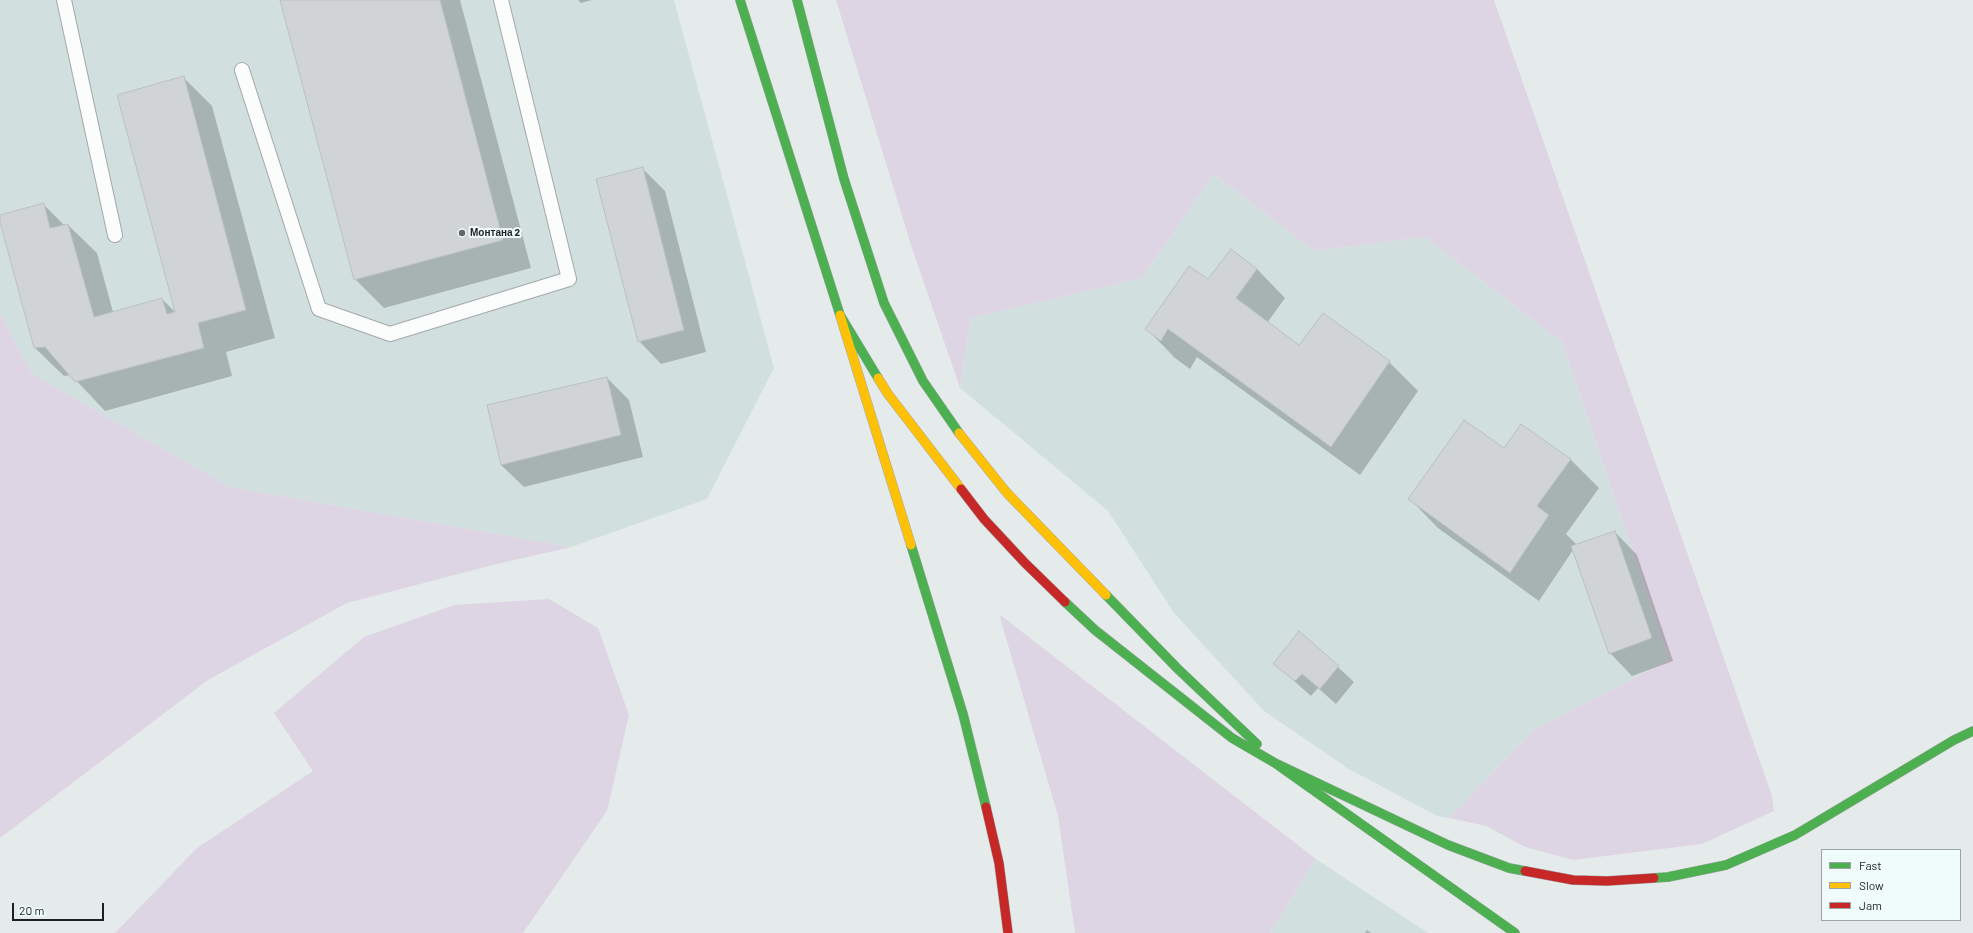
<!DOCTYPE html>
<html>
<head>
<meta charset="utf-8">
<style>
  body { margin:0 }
  #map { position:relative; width:1973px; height:933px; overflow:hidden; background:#e5ebeb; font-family:Barlow,sans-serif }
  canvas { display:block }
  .legend { position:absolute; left:1821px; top:849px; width:140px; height:72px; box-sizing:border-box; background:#f0fcfb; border:1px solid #9ba4a3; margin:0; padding:5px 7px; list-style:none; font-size:12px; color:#1c2020 }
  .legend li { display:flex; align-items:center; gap:8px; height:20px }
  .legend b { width:20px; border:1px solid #9ba4a3 }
  .scale { position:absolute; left:12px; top:903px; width:92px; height:18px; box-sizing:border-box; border:2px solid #1c2020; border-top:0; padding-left:5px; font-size:12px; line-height:14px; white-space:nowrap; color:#1c2020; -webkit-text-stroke:3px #f0fcfb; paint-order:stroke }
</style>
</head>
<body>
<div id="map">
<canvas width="1973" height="933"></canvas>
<ul class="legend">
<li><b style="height:5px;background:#4caf50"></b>Fast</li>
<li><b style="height:5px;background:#ffc107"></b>Slow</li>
<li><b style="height:5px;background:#c62828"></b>Jam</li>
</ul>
<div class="scale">20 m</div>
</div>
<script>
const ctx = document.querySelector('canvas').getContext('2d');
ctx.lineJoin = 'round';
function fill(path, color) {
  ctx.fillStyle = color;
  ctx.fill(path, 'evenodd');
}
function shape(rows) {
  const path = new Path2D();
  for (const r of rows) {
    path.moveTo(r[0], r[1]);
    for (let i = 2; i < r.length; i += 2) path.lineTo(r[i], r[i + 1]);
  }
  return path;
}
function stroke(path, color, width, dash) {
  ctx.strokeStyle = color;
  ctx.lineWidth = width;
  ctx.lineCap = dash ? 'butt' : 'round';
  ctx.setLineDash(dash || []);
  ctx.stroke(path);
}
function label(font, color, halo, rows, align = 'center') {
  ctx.font = font + ' Barlow,sans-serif';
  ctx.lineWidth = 4;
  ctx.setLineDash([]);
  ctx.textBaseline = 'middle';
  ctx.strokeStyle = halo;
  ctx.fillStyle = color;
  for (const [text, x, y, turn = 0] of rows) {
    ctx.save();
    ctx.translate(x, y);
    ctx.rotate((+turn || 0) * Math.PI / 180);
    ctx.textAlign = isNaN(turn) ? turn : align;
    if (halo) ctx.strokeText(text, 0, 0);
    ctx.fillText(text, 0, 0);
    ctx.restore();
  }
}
fill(shape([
  [0,0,674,0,774,368,707,499,571,547,230,487,32,374,0,313],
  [1214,174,1314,251,1425,237,1562,342,1669,660,1534,730,1449,818,1437,816,1349,769,1264,711,1174,613,1108,511,960,388,971,318,1142,278],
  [1316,859,1428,933,1270,933]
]), '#d1e0df');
fill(shape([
  [836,0,1494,0,1772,796,1774,811,1702,844,1573,860,1525,847,1486,826,1449,818,1534,730,1669,660,1562,342,1425,237,1314,251,1214,174,1142,278,971,318,960,388,911,245],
  [0,313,32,374,230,487,571,547,497,564,347,603,208,680,0,838],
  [549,599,598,628,629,715,607,811,523,933,115,933,197,848,313,771,274,713,364,637,454,605],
  [999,614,1316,859,1270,933,1075,933,1058,816]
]), '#ded5e4');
fill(shape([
  [281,0,460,0,531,268,384,308,355,279],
  [578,0,592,0,581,3],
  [183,77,212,106,275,338,226,352,232,376,105,411,71,375,64,376,35,348,0,216,44,205,65,226,68,225,97,253,113,312,162,299,177,314],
  [642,168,665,191,706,352,661,364,639,341],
  [1257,269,1285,298,1267,323,1299,346,1389,362,1418,391,1360,475,1197,357,1190,369,1175,358,1147,329,1208,281],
  [607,378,629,400,643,457,524,487,501,465],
  [1521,425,1571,460,1599,488,1566,534,1577,545,1615,532,1637,555,1673,661,1632,676,1610,653,1573,550,1539,601,1438,528,1410,499,1504,450],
  [1300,632,1354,682,1336,704,1318,688,1311,696,1275,664],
  [1367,930,1371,933,1365,933]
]), '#0003');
const building = shape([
  [280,0,440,0,503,240,354,280,280,0],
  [184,76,246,310,198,323,204,348,75,382,45,347,34,348,0,222,0,215,44,203,50,228,68,224,94,317,162,298,167,314,175,312,117,95,184,76],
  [643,167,684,330,638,342,596,179,643,167],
  [1231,249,1257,269,1236,298,1299,345,1323,313,1390,361,1331,447,1168,329,1161,341,1145,329,1189,266,1208,279,1231,249],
  [607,377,621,435,501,465,487,405,607,377],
  [1464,420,1504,448,1521,424,1571,459,1537,506,1549,515,1510,573,1408,499,1464,420],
  [1615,531,1652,638,1609,654,1571,546,1615,531],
  [1299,631,1339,666,1320,689,1302,674,1295,681,1273,664,1299,631]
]);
fill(building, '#d0d4d4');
stroke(building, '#bcc0c0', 1);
const lane = shape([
  [64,0,115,235],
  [242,70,319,309,390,334,569,279,501,0]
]);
const fast = shape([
  [740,0,840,315,878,378],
  [797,0,844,179,884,303,923,381,959,433],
  [911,545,963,714,986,807],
  [1106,595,1177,668,1257,744],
  [1065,602,1095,630,1232,738,1275,763,1515,933],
  [1275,763,1448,845,1509,868,1525,871],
  [1654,878,1668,877,1726,865,1795,835,1954,740,1973,731]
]);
const slow = shape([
  [840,315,911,545],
  [878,378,888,394,961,489],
  [959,433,1007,493,1106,595]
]);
const jam = shape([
  [961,489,984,519,1025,563,1065,602],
  [986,807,999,863,1008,933],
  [1525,871,1573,880,1607,881,1654,878]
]);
stroke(lane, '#a4a8a8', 16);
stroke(fast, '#a4a8a8', 10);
stroke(slow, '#a4a8a8', 10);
stroke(jam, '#a4a8a8', 10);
stroke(lane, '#fbfcfc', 14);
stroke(fast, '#4caf50', 9);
stroke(slow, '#ffc107', 9);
stroke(jam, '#c62828', 9);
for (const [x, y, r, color] of [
  [462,233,4,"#626767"]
]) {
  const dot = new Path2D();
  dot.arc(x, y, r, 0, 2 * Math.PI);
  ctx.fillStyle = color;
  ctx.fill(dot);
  stroke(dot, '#f0fcfb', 1.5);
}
label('bold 10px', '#1c2020', '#f0fcfb', [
  ["Монтана 2",470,233]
], 'left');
</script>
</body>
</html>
